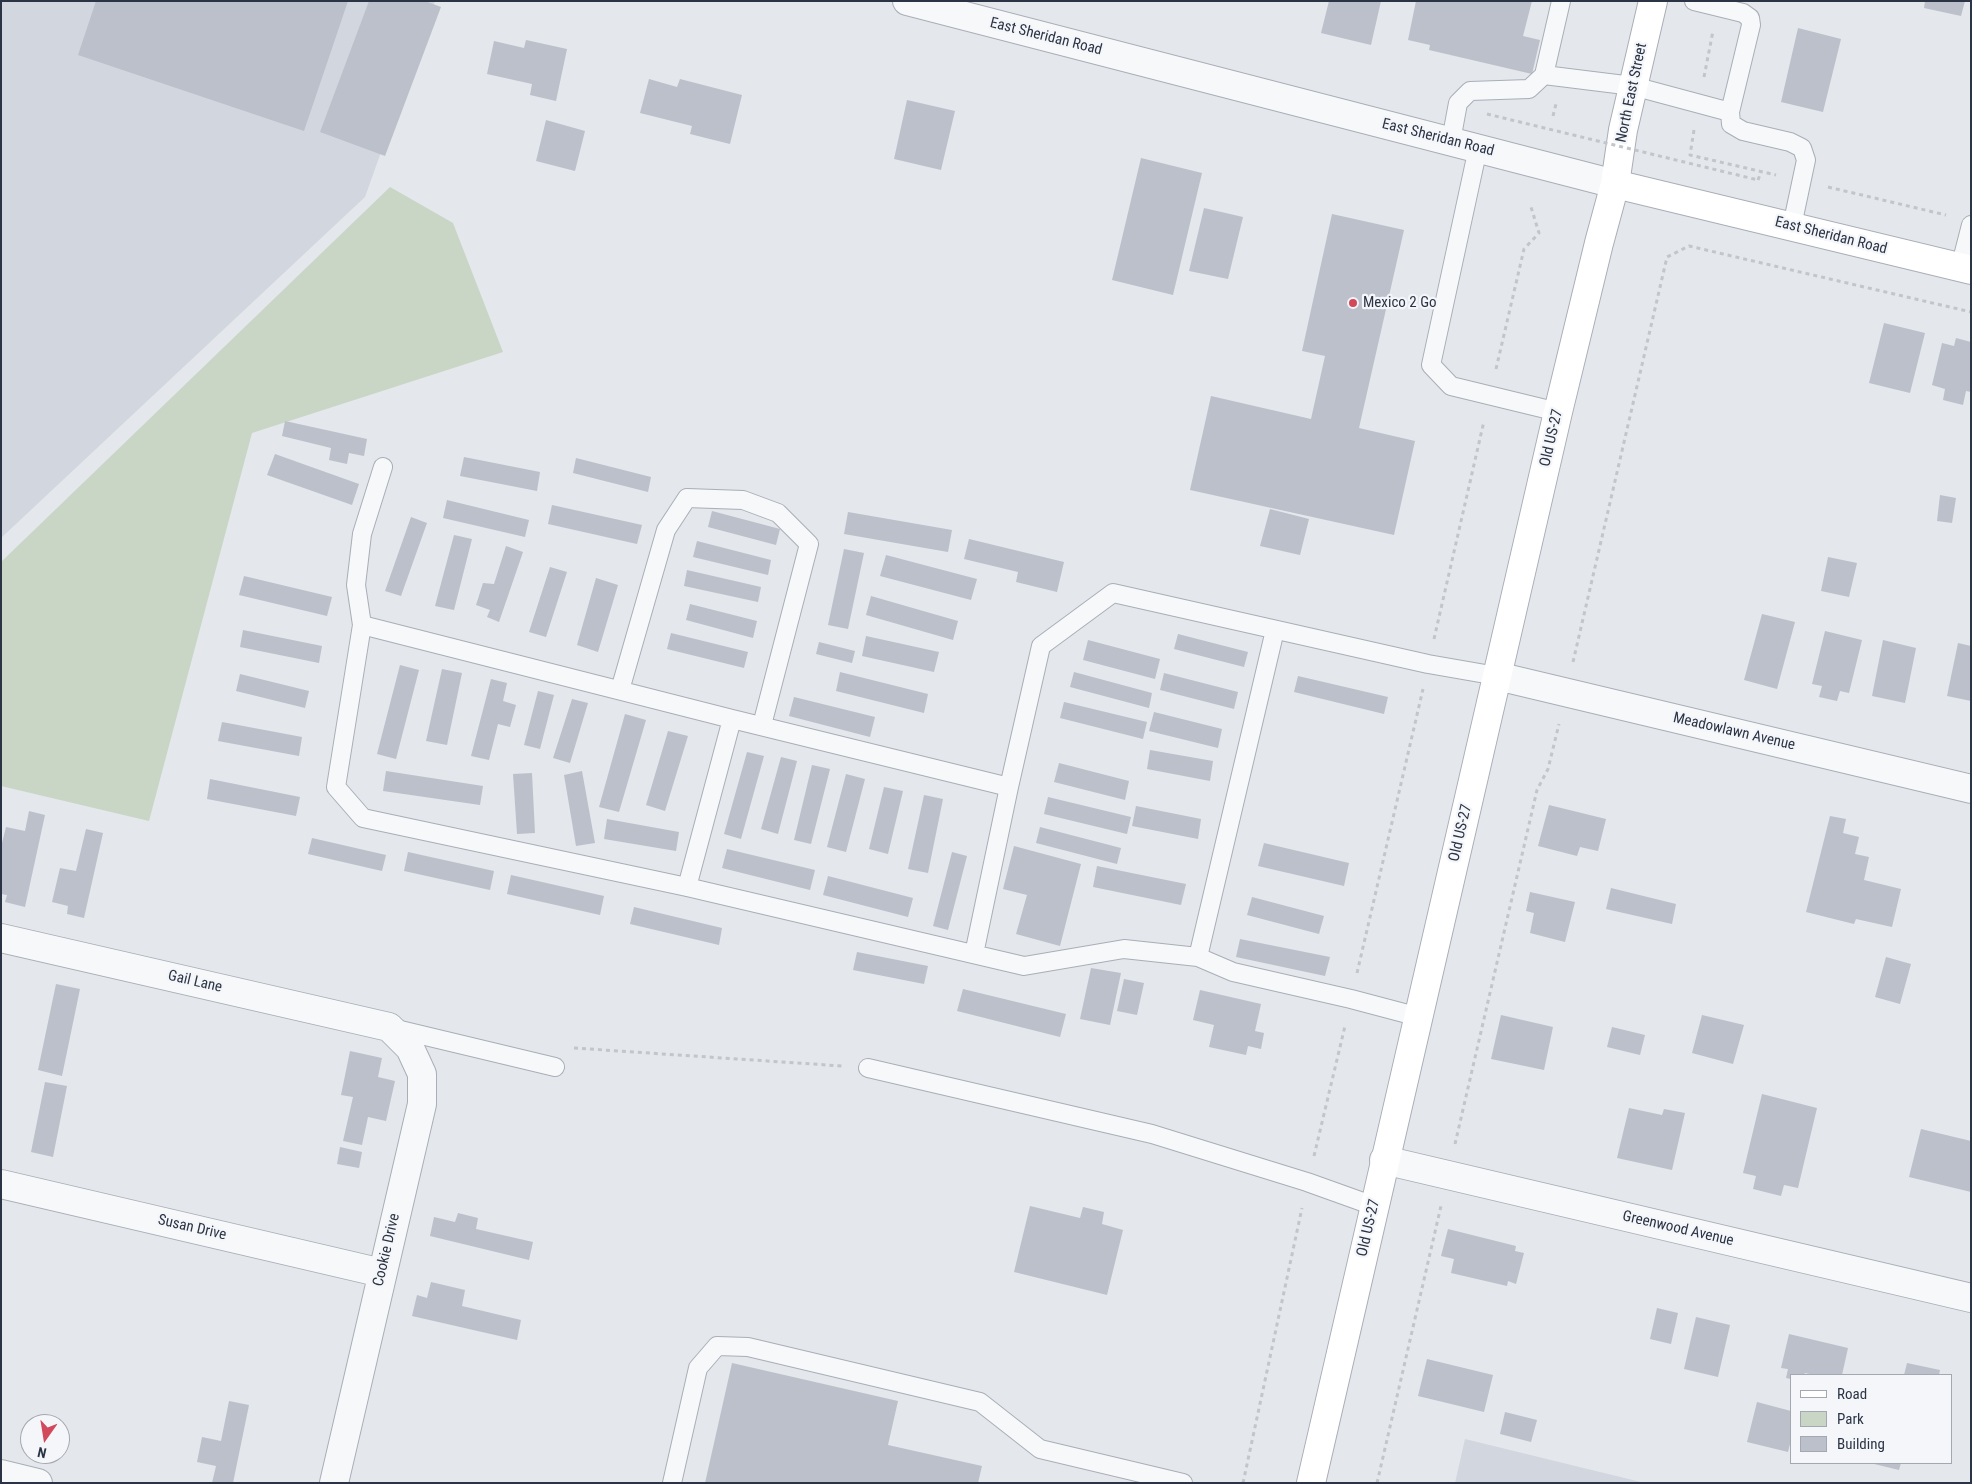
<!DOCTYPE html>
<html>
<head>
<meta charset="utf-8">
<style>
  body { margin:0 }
  #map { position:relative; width:1972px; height:1484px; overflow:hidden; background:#e4e7ec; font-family:"Roboto Condensed",sans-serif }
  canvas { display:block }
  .frame { position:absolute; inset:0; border:2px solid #2b3445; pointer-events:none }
  .legend { position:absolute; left:1790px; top:1374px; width:162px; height:90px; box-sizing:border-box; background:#f4f6f9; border:1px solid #a4a8b1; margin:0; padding:6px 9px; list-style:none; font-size:15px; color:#2b3445 }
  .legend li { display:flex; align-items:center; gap:10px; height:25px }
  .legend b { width:25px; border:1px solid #a4a8b1 }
  .north { position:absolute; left:20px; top:1414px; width:50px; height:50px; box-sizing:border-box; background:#f4f6f9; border:1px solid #a4a8b1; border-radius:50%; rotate:193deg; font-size:14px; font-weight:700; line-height:20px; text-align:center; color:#2b3445 }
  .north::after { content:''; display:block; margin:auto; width:18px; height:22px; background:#d1495b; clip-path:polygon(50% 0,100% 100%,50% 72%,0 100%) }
</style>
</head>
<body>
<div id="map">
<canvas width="1972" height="1484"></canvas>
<div class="frame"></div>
<ul class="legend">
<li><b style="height:6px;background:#fff"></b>Road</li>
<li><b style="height:14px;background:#c9d6c5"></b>Park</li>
<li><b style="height:14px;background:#bbc0ca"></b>Building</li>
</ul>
<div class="north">N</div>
</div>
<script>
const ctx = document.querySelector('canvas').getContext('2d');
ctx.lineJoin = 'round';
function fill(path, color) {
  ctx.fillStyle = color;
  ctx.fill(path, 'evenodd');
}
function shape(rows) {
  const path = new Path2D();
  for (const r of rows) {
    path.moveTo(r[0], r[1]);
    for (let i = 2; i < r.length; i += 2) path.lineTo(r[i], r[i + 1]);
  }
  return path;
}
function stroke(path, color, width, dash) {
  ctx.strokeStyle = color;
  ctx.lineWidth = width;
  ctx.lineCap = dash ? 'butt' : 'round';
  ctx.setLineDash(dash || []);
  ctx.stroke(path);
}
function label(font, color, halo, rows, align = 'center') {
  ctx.font = font + ' "Roboto Condensed",sans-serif';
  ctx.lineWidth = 4.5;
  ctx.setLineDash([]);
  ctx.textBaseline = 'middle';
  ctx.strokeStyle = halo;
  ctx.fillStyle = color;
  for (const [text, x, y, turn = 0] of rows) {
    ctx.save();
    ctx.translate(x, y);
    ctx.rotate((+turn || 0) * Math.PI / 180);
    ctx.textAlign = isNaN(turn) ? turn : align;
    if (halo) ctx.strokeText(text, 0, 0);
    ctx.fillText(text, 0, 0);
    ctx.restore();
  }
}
fill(shape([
  [1,1,435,1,365,197,1,538],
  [1465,1439,1645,1483,1455,1483]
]), '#d2d6de');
fill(shape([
  [390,187,453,223,503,352,252,433,149,821,1,786,1,562]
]), '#c9d6c5');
fill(shape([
  [96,1,348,1,304,131,78,55],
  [369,1,425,1,441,7,385,156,320,132],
  [1329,1,1381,1,1371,45,1321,33],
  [1416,1,1532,1,1523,36,1540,40,1532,74,1429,50,1430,45,1408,40],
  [1925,1,1965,1,1961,16,1924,8],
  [1798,28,1841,39,1823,112,1781,102],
  [526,40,567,49,556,101,530,95,532,84,487,74,494,41,524,48],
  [649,79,677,87,680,79,742,95,730,144,690,134,692,126,640,113],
  [907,100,955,111,941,170,894,159],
  [546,120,585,131,575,171,536,161],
  [1141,158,1202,173,1173,295,1112,280],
  [1204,208,1243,217,1228,279,1189,271],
  [1332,214,1404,230,1359,428,1415,441,1394,535,1190,490,1211,396,1311,419,1325,356,1302,351],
  [1884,323,1925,333,1910,393,1869,383],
  [1956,338,1971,342,1971,392,1966,391,1963,405,1943,400,1945,389,1932,385,1942,343,1954,346],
  [285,421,367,439,364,456,349,453,347,464,329,460,331,448,282,436],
  [275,454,359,484,352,505,267,475],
  [464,457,540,472,537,491,460,476],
  [576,458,651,477,648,492,573,473],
  [1940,495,1956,498,1952,523,1937,521],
  [447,500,529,520,525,537,443,518],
  [552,505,642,525,637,544,548,524],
  [1270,509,1309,519,1300,555,1260,546],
  [712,511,780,529,776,545,708,527],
  [848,512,952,530,948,552,844,534],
  [411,517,427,523,401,596,385,591],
  [454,535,472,539,454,610,435,606],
  [969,539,1064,562,1057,592,1016,582,1018,572,964,559],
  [697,541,771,560,768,575,693,557],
  [506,546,523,552,499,622,487,617,490,610,476,605,483,583,494,584],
  [844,549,864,553,848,629,828,625],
  [886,555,977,579,971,600,880,576],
  [1828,557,1857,563,1849,597,1821,591],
  [550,567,567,572,546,637,529,632],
  [687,570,761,587,758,602,684,586],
  [244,576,332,597,327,616,239,595],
  [596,578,618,585,598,652,577,645],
  [871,596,958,621,953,640,866,615],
  [690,604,757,621,753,638,686,620],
  [1762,614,1795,622,1777,689,1744,680],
  [243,630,322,646,319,663,240,647],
  [1825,631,1862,640,1849,693,1840,691,1837,701,1819,697,1822,686,1812,684],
  [671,633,748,652,744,668,667,649],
  [1178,634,1248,652,1244,667,1174,649],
  [866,636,939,652,934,672,862,656],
  [1088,640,1160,659,1155,679,1083,660],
  [1883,640,1916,648,1905,703,1872,696],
  [819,642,855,651,852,663,816,654],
  [1958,643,1971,646,1971,701,1947,696],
  [400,665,419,670,396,759,377,754],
  [442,669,462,673,447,745,426,741],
  [840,672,928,694,924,713,836,691],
  [1074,672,1152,693,1149,708,1070,687],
  [1164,673,1238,692,1234,709,1160,690],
  [240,674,309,691,305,708,236,691],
  [1298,676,1388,697,1384,714,1294,692],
  [491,679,507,683,503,701,516,705,510,727,498,724,489,760,471,756],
  [538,691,554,695,540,749,524,745],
  [794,697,875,717,870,737,789,716],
  [572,699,588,703,570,763,553,758],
  [1064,702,1147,722,1143,739,1060,718],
  [1154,712,1222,729,1218,748,1149,731],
  [625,714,646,720,619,812,599,807],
  [222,722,302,737,299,756,218,741],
  [668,731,688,736,665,811,646,805],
  [1150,750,1213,761,1210,781,1147,769],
  [747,752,764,756,741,839,724,834],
  [781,757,797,761,778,834,761,829],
  [1059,763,1129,781,1125,800,1054,782],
  [812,765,830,769,811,844,794,840],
  [386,771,483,786,480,805,383,791],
  [582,771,595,843,576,846,564,775],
  [532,773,535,833,517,834,513,774],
  [846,774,865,779,846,852,827,847],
  [210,779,300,797,296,816,207,799],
  [884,787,903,791,888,854,869,849],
  [924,795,943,799,928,873,908,869],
  [1048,797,1131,817,1127,834,1044,814],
  [1549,805,1606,819,1598,851,1580,847,1577,856,1538,846],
  [1136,806,1201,819,1198,839,1132,826],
  [29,811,45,815,25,907,5,902,7,895,1,894,1,847,6,827,25,831],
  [1830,816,1846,819,1843,833,1859,837,1855,854,1869,857,1864,880,1901,889,1892,927,1856,919,1854,924,1806,912],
  [607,819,679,832,676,851,604,839],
  [1040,827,1121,848,1117,864,1036,843],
  [86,829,103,833,84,918,67,914,68,906,52,902,60,868,76,871],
  [312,838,386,855,382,871,308,854],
  [1264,843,1349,863,1344,886,1258,866],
  [1014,846,1081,864,1060,946,1016,934,1027,895,1003,889],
  [727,849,815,870,810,890,722,868],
  [408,852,494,871,490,890,404,871],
  [952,852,967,856,948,930,933,926],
  [1097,866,1186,884,1181,905,1093,887],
  [511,875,604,896,600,915,507,894],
  [828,876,913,898,908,917,823,895],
  [1611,888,1676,904,1672,924,1606,909],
  [1530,892,1575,902,1565,942,1530,933,1534,913,1526,911],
  [1252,897,1324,916,1319,934,1247,915],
  [634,907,722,928,719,945,630,924],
  [1240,939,1330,957,1325,976,1236,957],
  [857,952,928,966,924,984,853,970],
  [1886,957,1911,964,1900,1004,1875,997],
  [1091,968,1121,973,1110,1025,1080,1019],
  [1124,979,1144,983,1137,1015,1117,1011],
  [56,984,80,989,62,1076,38,1070],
  [963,989,1066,1014,1060,1037,957,1011],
  [1200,990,1261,1004,1255,1031,1264,1033,1261,1049,1248,1046,1246,1055,1209,1047,1214,1025,1193,1020],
  [1501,1015,1553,1027,1544,1070,1491,1059],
  [1702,1015,1744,1025,1733,1064,1692,1053],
  [1612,1027,1645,1035,1640,1055,1607,1047],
  [350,1051,382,1058,378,1077,395,1081,386,1121,368,1117,362,1145,343,1141,353,1097,341,1095],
  [45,1082,67,1086,53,1157,31,1152],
  [1762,1094,1817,1108,1798,1188,1784,1185,1781,1196,1753,1189,1756,1176,1743,1173],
  [1629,1108,1662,1115,1664,1109,1685,1113,1672,1170,1617,1158],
  [1921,1129,1971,1141,1971,1192,1909,1177],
  [340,1147,362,1152,359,1168,337,1164],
  [1030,1206,1080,1218,1083,1207,1104,1212,1102,1224,1123,1230,1107,1295,1014,1272],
  [458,1213,478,1218,476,1229,533,1242,529,1260,430,1236,434,1217,455,1222],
  [1448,1229,1516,1246,1515,1251,1524,1253,1516,1284,1508,1281,1507,1286,1451,1273,1454,1259,1441,1256],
  [431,1282,465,1290,462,1306,521,1320,517,1340,412,1316,417,1295,427,1298],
  [1657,1308,1678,1313,1671,1344,1650,1339],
  [1696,1317,1730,1325,1718,1377,1684,1369],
  [1789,1334,1848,1348,1842,1375,1814,1375,1805,1373,1804,1375,1791,1375,1791,1379,1786,1378,1788,1369,1781,1368],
  [1427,1359,1493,1375,1484,1412,1418,1396],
  [732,1363,898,1401,888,1445,982,1466,978,1483,705,1483],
  [1907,1363,1940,1370,1939,1375,1904,1375],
  [229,1401,249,1405,233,1483,212,1483,216,1466,197,1462,202,1437,221,1441],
  [1757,1402,1791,1411,1791,1440,1788,1452,1747,1442],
  [1505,1412,1537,1420,1531,1442,1500,1434],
  [1870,1463,1901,1463,1899,1470]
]), '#bbc0ca');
const lane = shape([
  [1694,1,1743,13,1750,18,1751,25,1730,112,1731,124,1743,131,1790,142,1802,148,1806,160,1792,226],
  [1544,75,1633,86,1730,112],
  [1451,141,1458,103,1470,91,1529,89,1544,75,1561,1],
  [1478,148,1431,365,1451,386,1558,412],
  [1960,268,1971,225],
  [383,467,362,534,356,585,362,625,336,787,363,818,687,887,1024,966,1124,949,1198,957,1233,972,1351,999,1419,1017],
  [362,625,732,719,1009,787,1041,646,1113,593,1428,664,1497,676],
  [620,690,666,530,687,498,743,500,778,513,809,544,762,725],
  [687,887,732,719],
  [974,954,1009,787],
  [1198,957,1275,630],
  [392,1028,555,1067],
  [868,1068,1152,1134,1307,1182,1374,1206],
  [672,1483,698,1368,717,1346,748,1347,980,1402,1040,1449,1183,1483]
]);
const street = shape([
  [907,1,1615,184],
  [1497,676,1971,789],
  [1,938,389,1027,410,1048,422,1074,422,1104,334,1483],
  [1384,1160,1971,1298],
  [1,1184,382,1273],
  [1,1474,38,1483]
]);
const secondary = shape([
  [1615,184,1971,270],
  [1311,1483,1558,412,1599,243,1615,184,1623,130,1653,1]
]);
stroke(lane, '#a9aeb7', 20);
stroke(street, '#a9aeb7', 30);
stroke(secondary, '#a9aeb7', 30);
stroke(shape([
  [1704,77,1713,31],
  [1553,116,1556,104],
  [1694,130,1690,155,1776,175],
  [1758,180,1761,172],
  [1828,187,1946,215],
  [1496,369,1524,249,1539,233,1531,207],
  [1434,639,1484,421],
  [1573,662,1667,257,1689,246,1971,312],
  [1357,973,1423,689],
  [574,1048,842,1066],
  [1455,1144,1537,790,1548,769,1559,724],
  [1314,1156,1345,1026],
  [1243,1483,1302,1208],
  [1377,1483,1441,1206]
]), '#c2c5cb', 3, [4, 4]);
stroke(lane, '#f7f8fa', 18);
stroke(street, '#f7f8fa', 28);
stroke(secondary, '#fff', 28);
stroke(shape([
  [1487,114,1758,180]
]), '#c2c5cb', 3, [4, 4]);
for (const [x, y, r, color] of [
  [1353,303,5,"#d1495b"]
]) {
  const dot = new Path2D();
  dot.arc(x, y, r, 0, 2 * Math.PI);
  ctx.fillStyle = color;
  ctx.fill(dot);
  stroke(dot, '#f4f6f9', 2);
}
label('15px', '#2b3445', '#f4f6f9', [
  ["East Sheridan Road",1046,37,14],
  ["North East Street",1632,93,-78],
  ["East Sheridan Road",1438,138,14],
  ["East Sheridan Road",1831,236,14],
  ["Old US-27",1552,438,-77],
  ["Meadowlawn Avenue",1734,732,13],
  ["Old US-27",1461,833,-77],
  ["Gail Lane",195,982,13],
  ["Susan Drive",192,1228,13],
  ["Old US-27",1369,1228,-77],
  ["Greenwood Avenue",1678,1229,13],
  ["Cookie Drive",387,1250,-77]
]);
label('15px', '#2b3445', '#f4f6f9', [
  ["Mexico 2 Go",1363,303]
], 'left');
</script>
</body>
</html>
